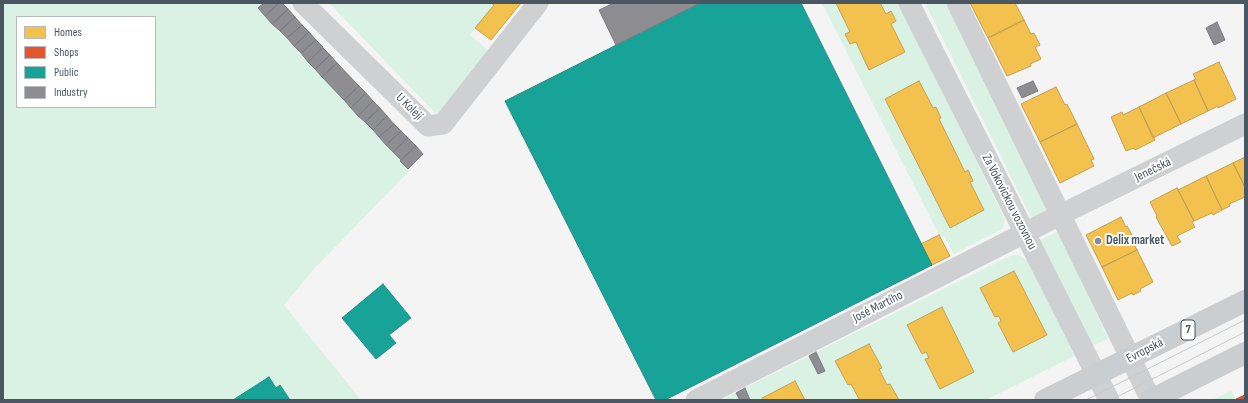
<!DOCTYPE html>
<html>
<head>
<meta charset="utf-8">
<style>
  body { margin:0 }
  #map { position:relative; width:1248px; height:403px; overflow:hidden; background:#f4f4f4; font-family:"Sofia Sans Condensed",sans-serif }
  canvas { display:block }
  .frame { position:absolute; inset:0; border:4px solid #4a5661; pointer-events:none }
  .legend { position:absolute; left:16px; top:16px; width:140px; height:92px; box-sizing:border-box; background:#fff; border:1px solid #b7bbc0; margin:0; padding:5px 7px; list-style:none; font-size:12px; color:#4a5661 }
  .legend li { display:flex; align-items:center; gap:8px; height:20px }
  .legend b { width:20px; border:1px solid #b7bbc0 }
</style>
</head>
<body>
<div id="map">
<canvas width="1248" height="403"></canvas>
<div class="frame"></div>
<ul class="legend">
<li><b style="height:11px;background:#f2c14e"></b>Homes</li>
<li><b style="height:11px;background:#e4572e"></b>Shops</li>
<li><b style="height:11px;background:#17a398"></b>Public</li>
<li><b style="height:11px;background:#8d8d92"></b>Industry</li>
</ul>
</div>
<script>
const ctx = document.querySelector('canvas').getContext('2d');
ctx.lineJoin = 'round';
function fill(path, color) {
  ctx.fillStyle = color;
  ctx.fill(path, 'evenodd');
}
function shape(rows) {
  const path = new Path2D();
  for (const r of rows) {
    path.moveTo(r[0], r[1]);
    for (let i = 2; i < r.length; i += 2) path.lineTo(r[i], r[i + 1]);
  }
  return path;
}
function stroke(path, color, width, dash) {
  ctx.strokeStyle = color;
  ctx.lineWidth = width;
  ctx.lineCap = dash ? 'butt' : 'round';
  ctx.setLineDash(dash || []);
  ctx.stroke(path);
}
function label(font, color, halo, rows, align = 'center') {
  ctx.font = font + ' "Sofia Sans Condensed",sans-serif';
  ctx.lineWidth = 4;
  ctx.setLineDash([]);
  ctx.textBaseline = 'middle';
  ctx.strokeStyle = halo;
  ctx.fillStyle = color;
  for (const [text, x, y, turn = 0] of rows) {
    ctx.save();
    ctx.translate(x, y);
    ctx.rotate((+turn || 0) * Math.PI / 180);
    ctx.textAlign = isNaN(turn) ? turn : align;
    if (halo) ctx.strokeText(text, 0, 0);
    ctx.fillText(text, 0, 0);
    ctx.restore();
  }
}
fill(shape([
  [3,3,264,3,258,9,410,170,312,271,284,305,361,400,3,400],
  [17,17,155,17,155,107,17,107],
  [329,3,491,3,494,5,470,35,493,55,441,119],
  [822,3,836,3,850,32,846,34,850,44,856,42,869,69,905,52,891,24,896,21,891,12,886,14,880,3,898,3,1005,219,1002,229,954,254,944,236,940,237],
  [919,81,933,108,936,107,941,117,939,119,965,172,968,171,973,181,970,182,984,210,950,228,885,99],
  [929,3,945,3,1048,210,1032,219,926,5],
  [1059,231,1108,339,1089,347,1040,240],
  [1015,255,1021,256,1027,260,1072,350,1074,356,986,400,899,400,890,384,887,385,879,369,882,368,869,344,835,361,847,385,851,384,859,399,805,400,795,381,762,397,763,400,750,400,745,388,809,356,819,374,825,371,816,352,1010,256],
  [1014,271,1047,335,1013,352,998,323,1001,321,999,316,995,317,980,288],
  [942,307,974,372,940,389,925,360,929,358,926,352,922,354,907,325],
  [1231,391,1237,400,1212,400],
  [736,393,740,400,722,400]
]), '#d9f2e3');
const homes = shape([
  [491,3,521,3,491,40,475,28,494,5,491,3],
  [836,3,880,3,886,14,891,11,896,21,891,24,905,52,869,70,856,42,850,44,845,34,850,32,836,3],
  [970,3,1015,3,1024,20,988,38,970,3],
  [1024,20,1031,34,1034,33,1040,45,1035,47,1041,59,1030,64,1031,66,1007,76,988,38,1024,20],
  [1219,62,1236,99,1218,108,1218,106,1208,111,1194,80,1196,79,1193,74,1219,62],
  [1194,80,1208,111,1181,124,1166,93,1194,80],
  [919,81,933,108,936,107,941,118,939,119,965,172,968,170,973,181,970,182,984,210,950,228,885,99,919,81],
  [1056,87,1065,105,1067,104,1077,124,1040,142,1021,104,1056,87],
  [1166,93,1181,124,1153,138,1139,107,1166,93],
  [1139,107,1155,140,1135,150,1134,148,1126,151,1111,117,1122,112,1123,115,1139,107],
  [1077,124,1094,159,1091,160,1094,166,1060,183,1040,142,1077,124],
  [1245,157,1245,187,1233,163,1245,157],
  [1233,163,1245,187,1245,197,1229,204,1230,206,1222,210,1206,176,1233,163],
  [1206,176,1222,210,1213,215,1212,213,1194,221,1178,190,1206,176],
  [1177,188,1194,221,1192,222,1195,227,1177,236,1181,242,1172,246,1156,217,1157,216,1150,202,1177,188],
  [1121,217,1126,227,1127,226,1132,235,1130,236,1137,250,1102,267,1086,235,1121,217],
  [939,235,950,256,932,265,921,244,939,235],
  [1137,250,1153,282,1140,289,1141,291,1133,295,1132,293,1118,300,1102,267,1137,250],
  [1014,271,1047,335,1013,352,998,323,1001,321,999,316,995,317,980,288,1014,271],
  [942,307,974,372,940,389,925,359,929,358,926,352,922,354,907,325,942,307],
  [869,344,882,368,879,369,887,385,890,384,899,400,857,400,859,399,851,384,848,385,835,361,869,344],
  [795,381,805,400,763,400,762,398,795,381]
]);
fill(homes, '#f2c14e');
stroke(homes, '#c0a154', 1);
const shops = shape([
  [1245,395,1245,400,1237,400,1236,399,1245,395]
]);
fill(shops, '#e4572e');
stroke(shops, '#b6573d', 1);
const public = shape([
  [700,3,801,3,932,265,665,400,656,400,505,101,700,3],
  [383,284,411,318,389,335,396,343,376,359,342,318,383,284],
  [269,377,276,388,280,385,290,400,233,400,269,377]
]);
fill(public, '#17a398');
stroke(public, '#268c88', 1);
const industry = shape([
  [264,3,279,3,265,16,258,8,264,3],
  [279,3,282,3,288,9,272,24,265,16,279,3],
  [614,3,700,3,616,45,599,10,614,3],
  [288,9,295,17,280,31,272,24,288,9],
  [295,17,302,25,287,38,280,31,295,17],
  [1217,22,1225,40,1214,45,1206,28,1217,22],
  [302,25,309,32,294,46,287,38,302,25],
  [309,32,316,40,301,53,294,46,309,32],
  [316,40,323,47,308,62,301,53,316,40],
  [323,48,330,55,315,69,308,62,323,48],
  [330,55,337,63,322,77,315,69,330,55],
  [337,63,359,86,344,100,322,77,337,63],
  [1033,81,1038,91,1022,98,1017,88,1033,81],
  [359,86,366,93,351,108,344,100,359,86],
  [366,93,373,101,358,116,351,108,366,93],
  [373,101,380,108,365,122,358,116,373,101],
  [380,108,387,116,373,130,365,122,380,108],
  [387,116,394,124,379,137,373,130,387,116],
  [394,124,401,131,386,145,379,137,394,124],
  [401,131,408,138,393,152,386,145,401,131],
  [408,138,416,146,401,160,393,152,408,138],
  [416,146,423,154,408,169,400,161,416,146],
  [816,352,825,371,818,374,809,356,816,352],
  [745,388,750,400,740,400,736,393,745,388]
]);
fill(industry, '#8d8d92');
stroke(industry, '#797c83', 1);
stroke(shape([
  [303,3,428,126,443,124,538,3],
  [909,3,1109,400],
  [957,3,1151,400],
  [696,400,1060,215,1245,124]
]), '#ced0d2', 21);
stroke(shape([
  [1045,400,1245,301],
  [1151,400,1245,353]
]), '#caced1', 22);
stroke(shape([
  [1086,400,1245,320],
  [1111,400,1245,332]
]), '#c9cacc', 1);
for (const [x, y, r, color] of [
  [1098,241,4,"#868d94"]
]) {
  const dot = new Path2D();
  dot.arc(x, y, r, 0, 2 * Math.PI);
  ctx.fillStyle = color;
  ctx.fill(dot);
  stroke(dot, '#fff', 1.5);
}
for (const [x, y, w] of [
  [1188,330,14]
]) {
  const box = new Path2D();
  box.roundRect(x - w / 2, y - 10, w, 20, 3);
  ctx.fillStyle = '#fff';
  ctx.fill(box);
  stroke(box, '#4a5661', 1);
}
label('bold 12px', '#4a5661', null, [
  ["7",1188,330]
]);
label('13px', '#4a5661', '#fff', [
  ["U Kolejí",409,107,45],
  ["Jenečská",1153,170,-26],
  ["Za Vokovickou vozovnou",1009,202,63],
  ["José Martího",878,307,-27],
  ["Evropská",1145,351,-27]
]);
label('bold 13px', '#4a5661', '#fff', [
  ["Delix market",1106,241]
], 'left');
</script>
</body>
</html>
